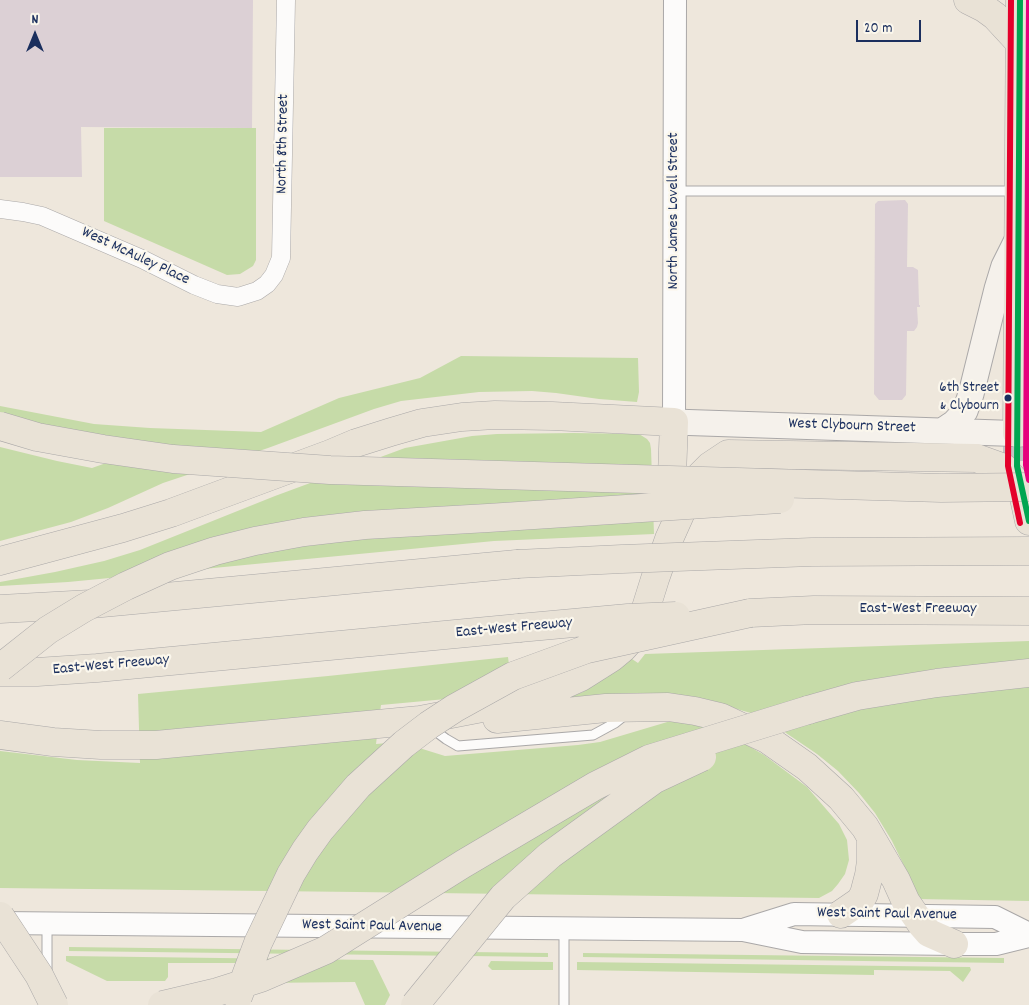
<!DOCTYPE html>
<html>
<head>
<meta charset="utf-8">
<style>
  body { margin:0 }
  #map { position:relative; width:1029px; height:1005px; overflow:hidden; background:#eee7dc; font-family:Dekko,sans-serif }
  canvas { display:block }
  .north { position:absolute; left:10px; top:10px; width:50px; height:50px; -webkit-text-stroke:4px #fbf7ec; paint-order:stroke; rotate:0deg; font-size:14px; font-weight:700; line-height:20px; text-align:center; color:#1b2f5e }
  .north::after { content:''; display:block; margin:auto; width:18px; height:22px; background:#1b2f5e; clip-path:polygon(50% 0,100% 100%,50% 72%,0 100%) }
  .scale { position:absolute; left:856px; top:20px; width:65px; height:22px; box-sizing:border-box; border:2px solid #1b2f5e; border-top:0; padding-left:6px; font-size:15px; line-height:18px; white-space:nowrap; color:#1b2f5e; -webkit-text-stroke:4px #fbf7ec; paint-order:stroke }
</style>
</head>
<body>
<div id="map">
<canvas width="1029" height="1005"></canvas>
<div class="north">N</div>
<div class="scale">20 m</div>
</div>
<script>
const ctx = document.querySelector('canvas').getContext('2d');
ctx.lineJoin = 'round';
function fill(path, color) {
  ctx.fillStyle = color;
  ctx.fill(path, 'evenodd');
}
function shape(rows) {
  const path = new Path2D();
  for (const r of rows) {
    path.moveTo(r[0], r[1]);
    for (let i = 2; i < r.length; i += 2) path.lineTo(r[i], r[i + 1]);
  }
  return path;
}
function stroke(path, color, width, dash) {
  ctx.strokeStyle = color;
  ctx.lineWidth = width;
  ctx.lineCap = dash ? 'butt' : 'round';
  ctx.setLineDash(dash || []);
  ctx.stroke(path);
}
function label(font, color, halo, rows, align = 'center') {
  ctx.font = font + ' Dekko,sans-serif';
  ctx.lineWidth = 4.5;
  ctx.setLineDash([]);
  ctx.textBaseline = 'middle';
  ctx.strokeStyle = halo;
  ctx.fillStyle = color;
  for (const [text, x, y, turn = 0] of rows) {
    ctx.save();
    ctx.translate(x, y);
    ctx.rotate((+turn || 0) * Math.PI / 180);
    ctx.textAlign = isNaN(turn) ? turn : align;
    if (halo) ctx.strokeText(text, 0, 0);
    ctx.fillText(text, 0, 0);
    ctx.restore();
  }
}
fill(shape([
  [104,128,256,128,256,260,253,266,240,274,227,275,104,221],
  [461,356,638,358,639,392,637,402,599,399,556,393,532,391,479,392,401,401,374,409,268,448,163,483,108,508,71,522,0,541,0,447,57,461,92,468,157,445,0,417,0,406,94,424,150,428,261,432,339,398,420,378],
  [574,433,639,434,647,439,650,443,651,449,654,534,494,541,68,582,0,586,0,582,55,572,104,561,140,550,275,496,405,448,472,436,497,434],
  [1029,641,1029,901,917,899,909,876,892,841,875,813,859,793,838,771,817,754,761,716,730,707,570,700,570,697,583,692,602,680,620,666,629,657,638,663,645,654],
  [508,657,509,665,446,699,381,705,376,744,400,742,445,756,578,745,600,742,674,720,694,724,733,737,764,755,807,787,839,824,847,840,849,860,845,874,838,884,832,891,819,898,357,892,0,888,0,751,77,760,140,763,138,694,328,676],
  [69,947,548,953,548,957,69,951],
  [583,953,1004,958,1004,963,583,957],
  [66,956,373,960,390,995,385,1005,365,1005,355,982,259,983,255,963,168,963,168,977,165,981,107,981,66,961],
  [491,961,553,962,553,970,492,970,488,966],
  [577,962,970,967,971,970,963,982,950,971,874,970,874,975,577,970]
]), '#c6dba8');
fill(shape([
  [0,0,253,0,252,128,81,127,82,177,0,177],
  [905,200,908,204,907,267,913,267,918,270,919,305,920,305,920,307,917,307,918,323,917,327,914,331,907,331,906,395,902,400,879,400,874,394,875,204,878,201]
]), '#dcd0d5');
stroke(shape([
  [1017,433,1017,466,1022,489]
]), '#c4c2c3', 28, [28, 14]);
const service = shape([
  [675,191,1017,191],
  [430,727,446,739,458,746,593,735,615,723,625,715],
  [564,929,564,1005],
  [47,973,47,924]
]);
const minor = shape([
  [0,209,23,212,42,216,142,259,194,285,217,294,238,297,257,291,267,284,274,275,281,258,286,0]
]);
const tertiary = shape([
  [674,422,675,0],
  [0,923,743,930,802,942,954,944,996,944,1029,936],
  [746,929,794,914,995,917,1029,934]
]);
const secondary = shape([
  [674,422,1029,434],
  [942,431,954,423,965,411,971,394,997,289,1004,266,1018,238]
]);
const primary = shape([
  [968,0,984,8,995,16,1019,42],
  [1017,433,1020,0],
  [1022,489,1029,521]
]);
const motorway = shape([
  [0,561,123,528,171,513,330,454,356,443,391,432,422,423,462,417,495,415,552,416,674,422,671,503],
  [0,609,91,604,517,564],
  [750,613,814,610,1029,611],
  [0,672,37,672,97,668,519,628],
  [808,710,857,696,937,683,1029,673],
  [497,719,606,708,668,707,695,711,720,717,767,739,807,767,841,798,865,827,896,880,906,902,922,925,929,933,954,944],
  [0,735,53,742,101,745,156,745,420,720,513,702,550,691,581,677,611,658,623,648,639,630,655,579,669,539,695,481,710,466,728,454,976,458,1004,468,1022,489],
  [841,914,860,901,864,894,869,875,871,861,871,839]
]);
stroke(service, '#aaa8a8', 11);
stroke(minor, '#aaa8a8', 19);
stroke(tertiary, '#aaa8a8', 24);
stroke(secondary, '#aaa8a8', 27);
stroke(primary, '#aaa8a8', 29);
stroke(motorway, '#aaa8a8', 29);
stroke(service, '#fcfbfa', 9);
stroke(minor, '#fcfbfa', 18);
stroke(tertiary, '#fcfbfa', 22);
stroke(secondary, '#f5f1eb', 25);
stroke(primary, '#e9e2d6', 28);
stroke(motorway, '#e9e2d6', 28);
const motorwayBridge = shape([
  [0,426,37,437,103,449,173,459,330,470,941,488,1029,487],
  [517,564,622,559,812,552,1029,551],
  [519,628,628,618,676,616],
  [0,668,48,630,84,608,126,586,170,566,215,551,255,541,304,532,365,525,488,518,780,499],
  [0,916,39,975,54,1005],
  [238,997,258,943,291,874,305,851,320,830,358,786,404,744,429,725,455,708,513,676,587,649,750,613],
  [162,1005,217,992,261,978,326,950,463,864,595,786,649,759,808,710],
  [415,1005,503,897,550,855,655,779,702,757]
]);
stroke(motorwayBridge, '#aaa8a8', 29, []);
stroke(motorwayBridge, '#e9e2d6', 28);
stroke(shape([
  [1020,0,1017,466,1029,521]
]), '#00a651', 6);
stroke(shape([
  [1011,0,1008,466,1020,523]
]), '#e4002b', 6);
stroke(shape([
  [1029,0,1026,465,1029,480]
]), '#e5007d', 6);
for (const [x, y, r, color] of [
  [1008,398,4.5,"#1b2f5e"]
]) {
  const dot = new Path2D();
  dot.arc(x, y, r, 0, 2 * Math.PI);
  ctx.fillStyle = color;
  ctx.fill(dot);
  stroke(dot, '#fbf7ec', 2);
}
label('15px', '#1b2f5e', '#fbf7ec', [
  ["6th Street",999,389],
  ["& Clybourn",999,407]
], 'right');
label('16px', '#1b2f5e', '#fbf7ec', [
  ["North 8th Street",284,144,-89],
  ["North James Lovell Street",675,211,-90],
  ["West McAuley Place",135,257,25],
  ["West Clybourn Street",852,427,2],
  ["East-West Freeway",918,610],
  ["East-West Freeway",514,629,-5],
  ["East-West Freeway",111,666,-5],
  ["West Saint Paul Avenue",887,915,1],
  ["West Saint Paul Avenue",372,927,1]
]);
</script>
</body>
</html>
